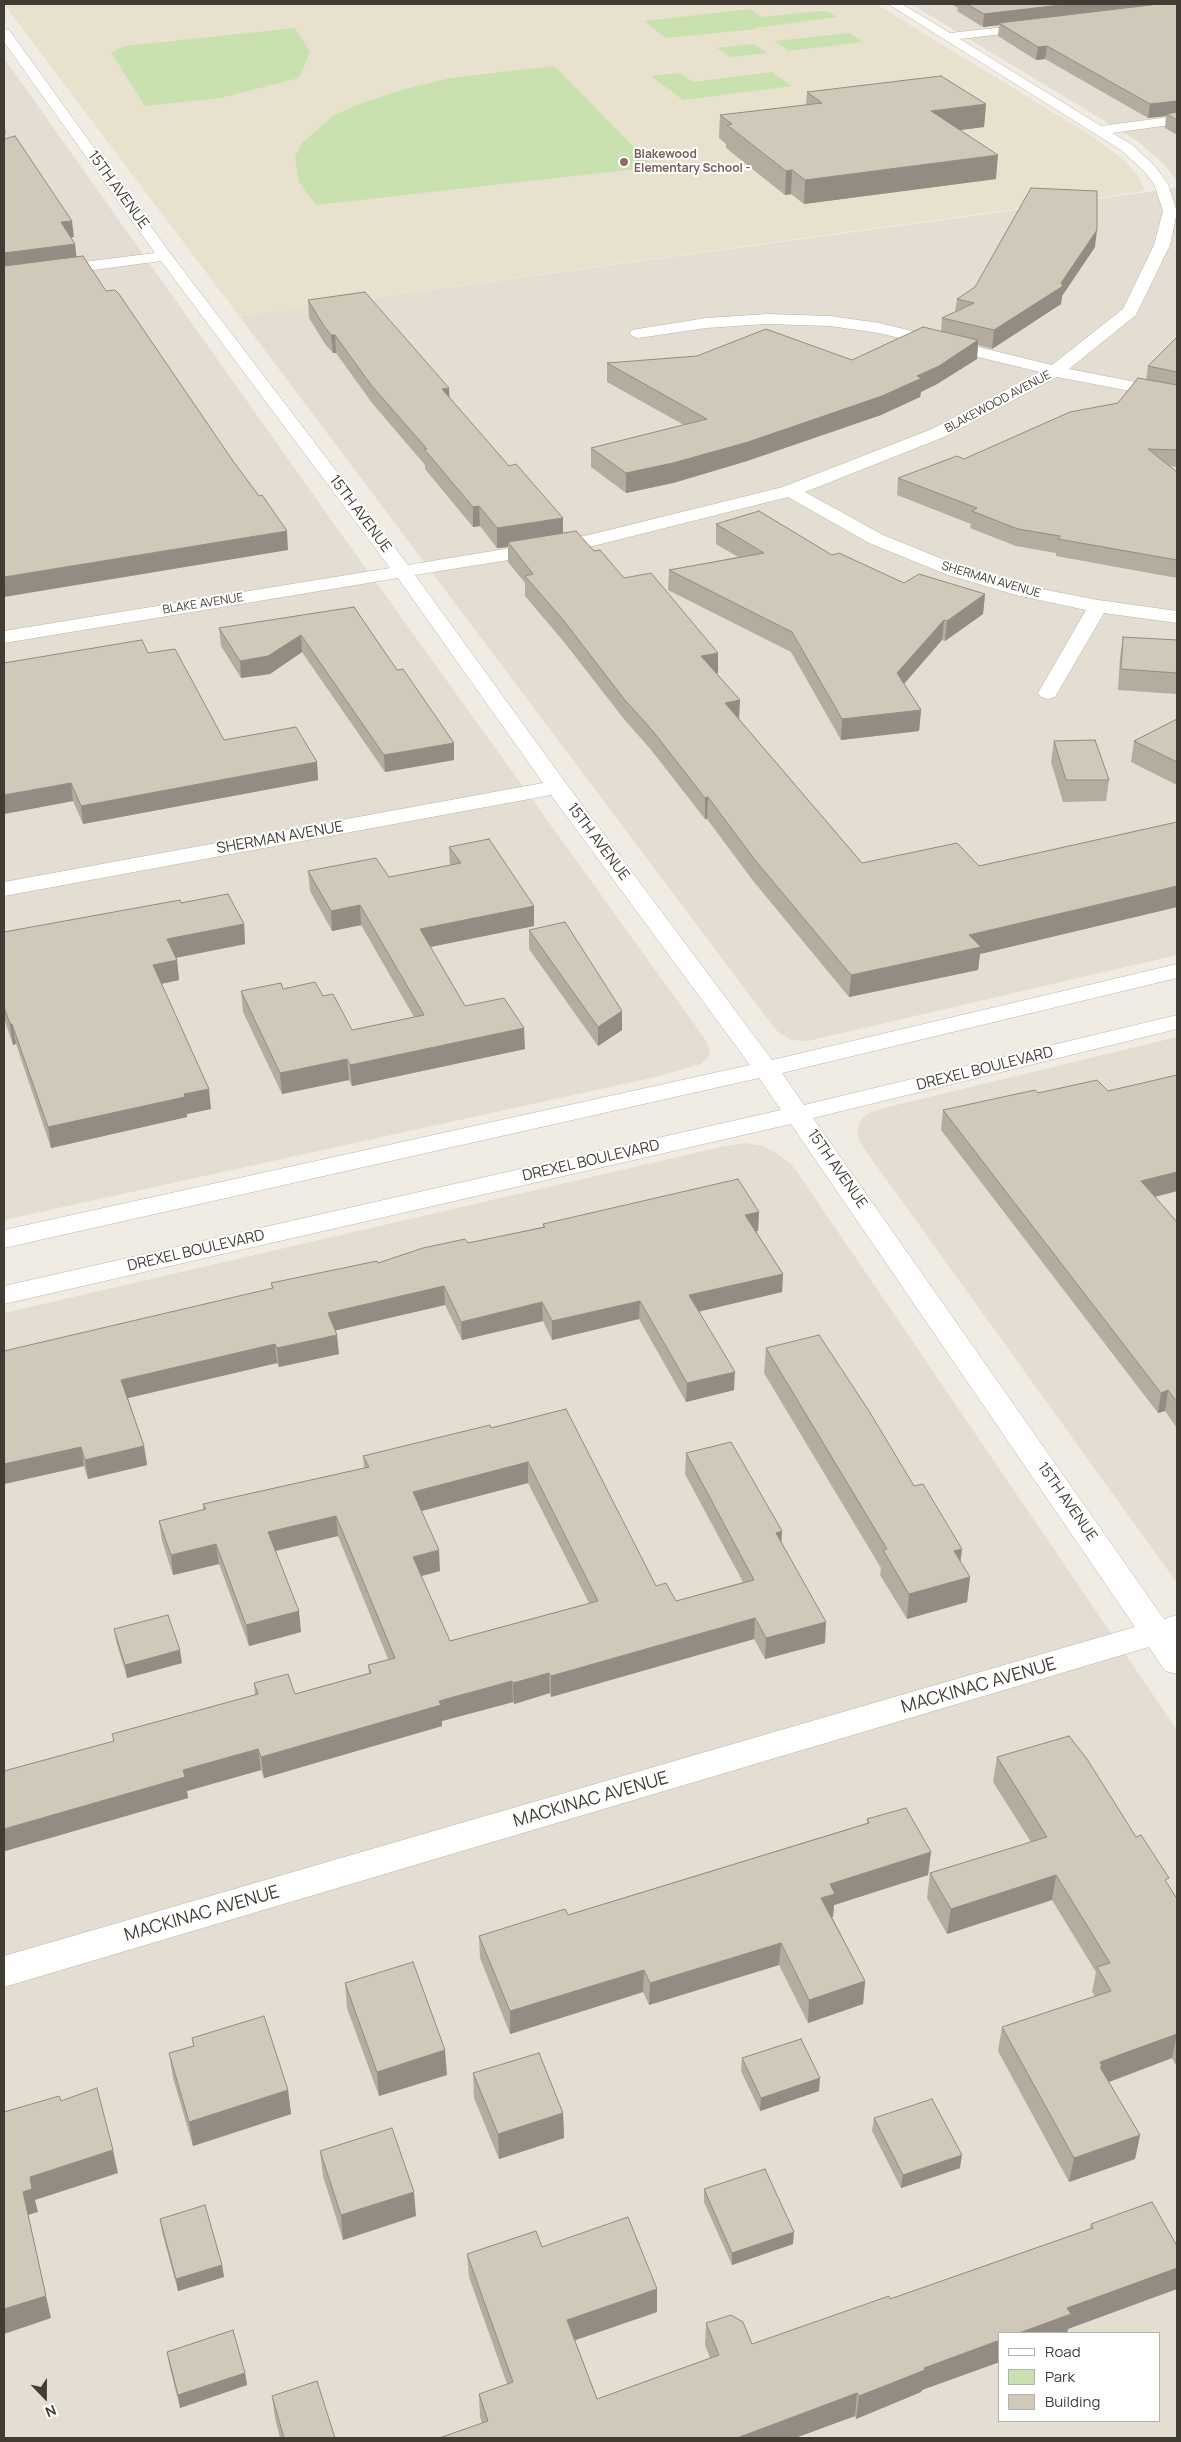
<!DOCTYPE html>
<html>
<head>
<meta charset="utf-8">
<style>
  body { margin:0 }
  #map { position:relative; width:1181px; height:2442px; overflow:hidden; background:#f0ece3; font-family:Manrope,sans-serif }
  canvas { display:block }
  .frame { position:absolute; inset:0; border:5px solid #413c34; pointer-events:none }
  .legend { position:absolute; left:998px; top:2332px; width:162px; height:90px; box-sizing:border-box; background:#fff; border:1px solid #b3b1ae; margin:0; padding:6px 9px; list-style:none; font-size:15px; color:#413c34 }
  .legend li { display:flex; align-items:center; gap:10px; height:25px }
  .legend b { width:25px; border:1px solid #b3b1ae }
  .north { position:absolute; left:20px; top:2372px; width:50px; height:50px; -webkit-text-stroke:4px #fff; paint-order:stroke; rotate:158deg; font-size:14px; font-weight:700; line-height:20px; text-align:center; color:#413c34 }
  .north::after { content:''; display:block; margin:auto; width:18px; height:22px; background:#413c34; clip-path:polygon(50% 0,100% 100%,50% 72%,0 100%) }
</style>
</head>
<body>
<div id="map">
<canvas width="1181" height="2442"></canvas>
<div class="frame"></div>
<ul class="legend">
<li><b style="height:6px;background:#fff"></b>Road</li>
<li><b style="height:14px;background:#c9e1ae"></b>Park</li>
<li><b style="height:14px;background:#d0c8b9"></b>Building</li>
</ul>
<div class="north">N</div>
</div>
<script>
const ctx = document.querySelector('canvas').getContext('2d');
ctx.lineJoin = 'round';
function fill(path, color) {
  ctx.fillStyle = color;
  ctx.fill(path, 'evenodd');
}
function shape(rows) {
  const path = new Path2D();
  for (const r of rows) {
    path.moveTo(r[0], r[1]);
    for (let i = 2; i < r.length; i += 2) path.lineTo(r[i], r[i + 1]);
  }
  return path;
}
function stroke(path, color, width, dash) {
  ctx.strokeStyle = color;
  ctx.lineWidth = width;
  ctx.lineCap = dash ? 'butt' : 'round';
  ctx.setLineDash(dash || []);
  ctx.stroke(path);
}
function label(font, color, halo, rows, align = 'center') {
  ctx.font = font + ' Manrope,sans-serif';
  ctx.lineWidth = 4;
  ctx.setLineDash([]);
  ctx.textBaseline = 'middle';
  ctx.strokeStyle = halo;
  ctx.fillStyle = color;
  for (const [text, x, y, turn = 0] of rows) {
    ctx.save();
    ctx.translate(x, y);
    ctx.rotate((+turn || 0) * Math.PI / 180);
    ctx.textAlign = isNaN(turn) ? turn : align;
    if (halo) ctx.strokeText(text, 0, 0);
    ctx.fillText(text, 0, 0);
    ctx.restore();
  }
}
fill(shape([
  [911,4,1177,4,1177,181,1164,164,1136,140],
  [4,58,339,531,707,1042,710,1051,707,1059,701,1064,660,1076,4,1220],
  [1177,188,1177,955,808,1041,791,1040,778,1032,766,1017,239,316],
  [1177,1037,1177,1583,860,1143,857,1133,860,1121,867,1114,880,1109],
  [745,1143,763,1146,776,1153,791,1164,800,1176,1177,1730,1177,2438,4,2438,4,1313,721,1147],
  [1000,2333,1160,2333,1160,2421,1000,2421]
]), '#e3ded1');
fill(shape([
  [4,4,876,4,1090,135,1123,159,1138,176,1145,191,239,316]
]), '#e8e1ce');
fill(shape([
  [750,9,761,17,821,11,828,12,837,17,755,28,757,29,666,38,644,21],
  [295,28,310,52,299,78,220,98,145,106,111,52,125,46],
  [849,33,863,42,789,51,775,41],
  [754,44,767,53,730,57,717,48],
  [554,66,648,161,636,169,316,205,299,182,295,157,302,143,333,116,354,106,401,90,451,78],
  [772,72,792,86,683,100,651,76,680,73,693,82]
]), '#c9e1ae');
const minor = shape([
  [888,4,902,4,950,33,1040,23,1042,26,1040,29,1036,30,960,39,1101,126,1177,116,1177,124,1112,133,1131,144,1155,166,1168,184,1177,212,1170,245,1136,315,1069,369,1177,390,1177,400,1057,377,944,437,805,492,883,535,962,567,1026,586,1098,600,1177,611,1177,623,1104,613,1055,697,1048,699,1041,697,1038,693,1086,610,1016,595,948,575,869,543,788,497,589,547,415,575,565,782,772,1060,1177,964,1177,978,782,1073,804,1105,1177,1015,1177,1029,813,1118,1164,1619,1177,1615,1177,1674,1165,1671,1149,1647,4,1987,4,1956,1135,1627,791,1124,4,1304,4,1286,781,1110,759,1078,4,1248,4,1230,750,1065,551,795,4,896,4,882,543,783,398,578,4,643,4,631,390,568,161,261,4,282,4,272,155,253,4,42,4,29,9,30,170,253,408,565,589,535,783,487,932,429,1040,372,879,333,830,326,767,324,706,328,638,338,632,336,630,333,632,330,706,318,767,314,830,316,879,323,1052,365,1123,309,1154,245,1163,211,1154,184,1145,172,1121,150,888,4]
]);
stroke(minor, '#bab4a7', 1);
fill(minor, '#fff');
fill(shape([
  [951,4,1177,4,1177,135,1165,128,1166,116,1148,118,1045,59,1036,60,998,36,999,25,983,27,957,11,958,8],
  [807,92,986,104,984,127,960,130,996,179,804,204,791,194,785,195,726,148,726,144,719,138,720,115,806,105],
  [4,119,6,134,4,134],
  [1095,247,1062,296,1061,304,992,349,978,345,977,359,937,384,921,392,920,397,881,415,747,461,673,483,626,493,591,467,591,448,684,425,607,382,607,363,852,360,941,332,942,318,955,312,957,299],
  [308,300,449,398,509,466,563,518,563,534,594,551,624,578,718,673,717,674,739,719,862,863,979,866,1177,822,1177,907,980,954,978,970,849,997,754,882,707,819,705,819,652,751,624,719,564,642,525,596,525,583,508,562,508,547,497,548,480,526,473,527,425,469,425,465,372,403,336,353,333,353,325,344,309,318],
  [1177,337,1177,467,1170,466,1177,472,1177,578,1056,556,1056,553,1016,546,970,528,971,524,897,495,898,478,964,459,1118,403,1146,380,1148,366],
  [716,524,832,555,904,583,985,594,983,614,945,641,942,640,904,684,921,710,919,731,841,740,791,652,668,590,669,570,738,557,716,544],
  [354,607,397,670,454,743,454,760,385,772,302,652,270,674,241,678,221,646,219,628],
  [1123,637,1177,640,1177,694,1118,690,1120,658],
  [148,653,224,740,317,762,318,780,83,824,73,801,4,814],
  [1177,719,1177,785,1131,762,1134,741],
  [1054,741,1109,780,1106,801,1063,802,1051,762],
  [449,847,534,926,430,947,465,1006,525,1049,352,1086,349,1080,282,1094,243,1012,241,991,283,989,323,996,352,1030,414,1017,361,925,332,931,310,891,308,871,389,877,450,865],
  [181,903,244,924,245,944,176,958,177,960,179,980,161,984,211,1109,187,1114,187,1117,51,1148,16,1044,13,1045,4,1018,4,932],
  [529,930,622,1011,622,1030,598,1046,529,949],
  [1038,1093,1177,1191,1155,1197,1177,1222,1177,1428,1165,1411,1158,1413,941,1130,943,1110],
  [759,1212,758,1231,756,1231,783,1274,782,1292,699,1311,734,1390,686,1402,639,1319,552,1340,543,1321,462,1340,445,1305,335,1330,339,1354,279,1367,277,1363,128,1398,144,1446,147,1465,88,1479,84,1466,4,1484,272,1288,271,1283,378,1263,543,1227,543,1224],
  [766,1348,914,1486,962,1549,960,1561,970,1577,967,1602,907,1619,880,1575,881,1568,764,1373],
  [491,1428,656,1586,676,1601,743,1582,685,1474,686,1453,782,1543,825,1643,765,1659,754,1639,551,1697,550,1693,514,1704,513,1702,442,1721,442,1726,264,1778,261,1770,187,1791,188,1798,5,1851,4,1847,4,1771,114,1741,112,1734,255,1695,254,1683,295,1694,369,1673,368,1665,388,1659,338,1536,276,1551,301,1632,249,1646,219,1564,173,1575,162,1541,159,1521,203,1510,203,1504,364,1468,363,1456],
  [528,1483,589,1603,450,1641,421,1576,440,1571,421,1511],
  [114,1629,182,1663,127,1678,116,1641],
  [997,1757,1136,1837,1177,1899,1177,2067,1172,2058,1109,2082,1140,2135,1135,2159,1069,2182,998,2051,1002,2027,1095,1996,1092,1992,1096,1972,1052,1900,947,1934,927,1898,930,1873,1031,1842,993,1782],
  [867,1819,931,1852,928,1875,834,1905,833,1917,832,1917,865,1981,863,2004,808,2023,779,1965,649,2005,643,1992,510,2034,480,1958,479,1936,568,1915,867,1823],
  [345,1983,447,2075,379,2096,347,2008],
  [192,2038,288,2090,291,2114,193,2146,173,2078,169,2053,193,2046],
  [742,2058,819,2091,760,2111,741,2071],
  [473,2073,563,2113,564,2138,499,2159,474,2098],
  [874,2118,960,2168,901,2188,872,2131],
  [320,2151,416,2216,343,2240,323,2176],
  [704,2189,793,2244,732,2265,704,2202],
  [1152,2202,1068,2329,1067,2333,1000,2333,922,2390,921,2392,856,2419,855,2416,795,2438,439,2438,482,2423,480,2417,479,2394,507,2384,469,2277,467,2254,542,2247,657,2289,657,2312,575,2340,597,2399,710,2358,705,2345,706,2323,752,2344,890,2299,1090,2229,1091,2224],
  [160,2219,222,2265,224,2277,178,2291,162,2232],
  [167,2352,245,2373,247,2385,180,2408,169,2364],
  [272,2396,335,2438,280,2438,275,2418]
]), '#b3ac9f');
fill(shape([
  [1069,4,1169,4,999,23,999,25,983,27,984,14],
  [1047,46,1045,59,1036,60,1038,47],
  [1177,101,1177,115,1167,114,1166,116,1148,118,1150,104],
  [986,104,984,127,929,134,931,111],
  [998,155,996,179,804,204,805,180],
  [792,170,791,194,785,195,786,171],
  [72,221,74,237,63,239,61,222],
  [1097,230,1095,247,1062,296,1061,304,992,349,994,330,1061,283],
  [75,244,77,261,4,270,4,253],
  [331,335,335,335,336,353,333,353],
  [978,340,977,359,937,384,921,392,920,397,881,415,747,461,673,483,626,493,626,473,917,376],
  [449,388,450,407,442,389],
  [479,506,480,526,473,527,473,507],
  [563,518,563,537,508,542,508,547,497,548,497,528],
  [287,531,288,550,4,597,4,577],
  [985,594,983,614,945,641,947,621],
  [944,620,942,640,895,694,897,673],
  [301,635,302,652,270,674,241,678,240,661],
  [718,653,718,673,701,676,701,656],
  [740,700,739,721,725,703],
  [921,710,919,731,841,740,842,719],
  [454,743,454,760,385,772,384,755],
  [317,762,318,780,83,824,81,806],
  [71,783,73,801,4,814,4,795],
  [708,797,707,819,705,819,705,798],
  [1177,886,1177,907,980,954,978,970,849,997,851,975,969,935],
  [360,905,361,925,332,931,331,911],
  [534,906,534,926,420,949,420,929],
  [244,924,245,944,169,959,167,939],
  [177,960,179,980,155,985,153,965],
  [622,1011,622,1030,598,1046,598,1027],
  [10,1024,12,1024,16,1044,13,1045],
  [524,1028,525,1049,352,1086,350,1065],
  [347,1059,349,1080,282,1094,280,1073],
  [209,1089,211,1109,187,1114,187,1117,51,1148,48,1127,184,1094],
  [1177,1172,1177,1191,1138,1201,1141,1181],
  [759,1212,758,1231,744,1234,745,1215],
  [783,1274,782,1292,689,1314,689,1295],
  [444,1286,445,1305,329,1332,328,1313],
  [640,1301,639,1319,552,1340,552,1321],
  [542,1302,543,1321,462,1340,461,1322],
  [337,1335,339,1354,279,1367,277,1348],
  [275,1344,277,1363,124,1399,121,1380],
  [735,1372,734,1390,686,1402,687,1383],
  [1168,1390,1165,1411,1158,1413,1161,1393],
  [144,1446,147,1465,88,1479,85,1460],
  [81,1447,84,1466,4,1484,4,1464],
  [528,1462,528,1483,414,1513,413,1492],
  [336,1516,338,1536,270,1552,268,1532],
  [782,1531,781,1552,776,1533],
  [216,1544,219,1564,173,1575,171,1555],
  [962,1549,959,1573,954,1551],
  [439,1550,440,1571,414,1578,413,1557],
  [970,1577,967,1602,907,1619,909,1594],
  [299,1611,301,1632,249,1646,246,1625],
  [755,1618,754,1639,551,1697,551,1676],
  [826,1622,825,1643,765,1659,766,1638],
  [180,1650,182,1663,127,1678,125,1665],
  [549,1673,550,1693,514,1704,513,1683],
  [512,1681,513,1702,442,1721,442,1726,264,1778,261,1757,439,1701],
  [258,1749,261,1770,187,1791,188,1798,5,1851,4,1845,4,1829,183,1770],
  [931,1852,928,1875,834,1905,833,1917,819,1921,821,1898,830,1884],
  [1056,1875,1052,1900,947,1934,951,1909],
  [781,1943,779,1965,649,2005,650,1983],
  [644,1970,643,1992,510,2034,510,2011],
  [865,1981,863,2004,808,2023,809,2000],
  [1177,2034,1172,2058,1098,2086,1100,2062],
  [445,2050,447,2075,379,2096,377,2072],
  [820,2078,819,2091,760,2111,761,2098],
  [288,2090,291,2114,193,2146,189,2122],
  [563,2113,564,2138,499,2159,498,2134],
  [1140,2135,1135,2159,1069,2182,1074,2158],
  [113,2150,118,2173,35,2200,38,2212,28,2215,51,2318,4,2334,4,2309,23,2192,30,2177],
  [962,2155,960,2168,901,2188,903,2175],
  [414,2192,416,2216,343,2240,341,2215],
  [794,2232,793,2244,732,2265,732,2253],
  [222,2265,224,2277,178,2291,176,2279],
  [1177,2268,1177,2289,1068,2329,1067,2333,1019,2333,1067,2308],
  [657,2289,657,2312,567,2343,567,2320],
  [1000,2340,1000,2362,922,2390,921,2392,856,2419,859,2396,924,2368],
  [245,2373,247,2385,180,2408,178,2395],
  [857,2393,855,2416,795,2438,737,2438]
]), '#928c82');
const building = shape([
  [967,4,1069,4,984,14,967,4],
  [1159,4,1177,4,1177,101,1150,104,1047,46,1038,47,999,23,1159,4],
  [941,76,986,104,931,111,998,155,805,180,792,170,786,171,727,125,732,124,720,115,822,103,807,92,941,76],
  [1177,112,1177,120,1167,114,1177,112],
  [15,136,72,221,61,222,75,244,4,253,4,139,15,136],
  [1031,188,1097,191,1097,230,1061,283,1063,286,994,330,942,318,974,303,957,299,975,287,1031,188],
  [83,256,106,291,115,290,119,294,233,461,259,496,262,495,287,531,4,577,4,266,83,256],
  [365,292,449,388,442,389,509,466,516,464,563,518,497,528,479,506,473,507,424,449,427,449,371,385,335,335,331,335,324,326,308,300,365,292],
  [923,327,978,340,939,366,917,376,922,378,882,396,748,442,673,463,626,473,591,448,707,419,607,363,697,356,766,329,852,360,923,327],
  [1177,337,1177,372,1148,366,1177,337],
  [1138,378,1177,385,1177,450,1148,449,1177,472,1177,560,1058,539,1060,536,1018,529,972,511,977,508,898,478,957,456,964,459,1070,412,1118,403,1138,378],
  [759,511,832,555,839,553,904,583,919,574,985,594,947,621,944,620,897,673,921,710,842,719,792,632,669,570,764,553,716,524,759,511],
  [576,531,594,551,600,550,624,578,651,573,718,653,701,656,740,700,725,703,862,863,957,843,979,866,1177,822,1177,886,969,935,981,947,851,975,755,860,708,797,705,798,652,730,624,699,564,621,525,576,533,574,508,542,576,531],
  [354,607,397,670,403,669,454,743,384,755,301,635,268,656,240,661,219,628,354,607],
  [1123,637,1177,640,1177,673,1121,669,1123,637],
  [142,640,148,653,175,649,224,740,296,727,317,762,81,806,71,783,4,795,4,663,142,640],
  [1177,719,1177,762,1134,741,1177,719],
  [1095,740,1109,780,1066,780,1054,741,1095,740],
  [489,839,534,906,420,929,465,1006,504,998,524,1028,350,1065,347,1059,280,1073,241,991,281,983,283,989,315,982,323,996,333,994,352,1030,424,1015,360,905,331,911,308,871,376,858,389,877,461,863,449,847,489,839],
  [228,894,244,924,167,939,177,960,153,965,209,1089,184,1094,185,1097,48,1127,12,1024,10,1024,4,1007,4,932,180,900,181,903,228,894],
  [565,922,622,1011,598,1027,529,930,565,922],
  [1177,1075,1177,1172,1141,1181,1177,1222,1177,1402,1168,1390,1161,1393,943,1110,1035,1090,1038,1093,1097,1080,1108,1091,1177,1075],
  [738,1179,759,1212,745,1215,783,1274,689,1295,735,1372,687,1383,640,1301,552,1321,542,1302,461,1322,444,1286,328,1313,337,1335,277,1348,275,1344,121,1380,144,1446,85,1460,81,1447,4,1464,4,1351,273,1288,271,1283,377,1261,378,1263,423,1248,465,1239,468,1243,545,1227,543,1224,738,1179],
  [819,1335,869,1411,914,1486,923,1484,962,1549,954,1551,970,1577,909,1594,883,1550,887,1549,766,1348,819,1335],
  [566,1409,656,1586,666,1583,676,1601,754,1580,686,1453,731,1442,782,1531,776,1533,826,1622,766,1638,755,1618,551,1676,549,1673,513,1683,512,1681,439,1701,441,1705,261,1757,258,1749,183,1770,185,1777,4,1829,4,1771,114,1741,112,1734,258,1694,254,1683,288,1674,295,1694,371,1673,368,1665,395,1658,336,1516,268,1532,299,1611,246,1625,216,1544,171,1555,159,1521,206,1509,203,1504,369,1467,363,1456,490,1425,491,1428,566,1409],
  [528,1462,598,1601,450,1641,413,1557,439,1550,413,1492,528,1462],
  [168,1615,180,1650,125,1665,114,1629,168,1615],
  [1069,1736,1087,1759,1136,1837,1141,1835,1169,1878,1165,1880,1177,1899,1177,2034,1100,2062,1102,2066,1100,2067,1140,2135,1074,2158,1002,2027,1111,1991,1097,1967,1110,1963,1056,1875,951,1909,930,1873,1047,1837,997,1757,1069,1736],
  [906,1808,931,1852,830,1884,835,1894,821,1898,865,1981,809,2000,781,1943,650,1983,644,1970,510,2011,479,1936,565,1909,568,1915,869,1823,867,1819,906,1808],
  [413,1962,445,2050,377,2072,345,1983,413,1962],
  [264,2016,288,2090,189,2122,169,2053,194,2046,192,2038,264,2016],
  [801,2039,820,2078,761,2098,742,2058,801,2039],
  [539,2053,563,2113,498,2134,473,2073,539,2053],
  [97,2088,113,2150,30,2177,32,2189,23,2192,46,2296,4,2309,4,2112,59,2096,61,2101,97,2088],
  [932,2099,962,2155,903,2175,874,2118,932,2099],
  [392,2128,414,2192,341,2215,320,2151,392,2128],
  [765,2169,794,2232,732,2253,704,2189,765,2169],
  [1152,2202,1177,2246,1177,2268,1067,2308,1071,2314,1019,2333,1000,2333,1000,2340,924,2368,925,2370,859,2396,857,2393,737,2438,439,2438,488,2421,479,2394,513,2382,467,2254,536,2231,542,2247,628,2217,657,2289,567,2320,597,2399,719,2355,706,2323,731,2315,743,2322,752,2344,889,2296,890,2299,1093,2228,1091,2224,1152,2202],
  [205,2205,222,2265,176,2279,160,2219,205,2205],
  [233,2330,245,2373,178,2395,167,2352,233,2330],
  [317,2381,335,2438,284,2438,272,2396,317,2381]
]);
fill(building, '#d0c8b9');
stroke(building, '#928c82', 1);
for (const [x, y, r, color] of [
  [624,162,5,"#8d6e63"]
]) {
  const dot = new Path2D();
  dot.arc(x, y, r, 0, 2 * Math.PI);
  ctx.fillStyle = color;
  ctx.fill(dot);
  stroke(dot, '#fff', 2);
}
label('bold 12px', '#785e54', '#fff', [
  ["Blakewood",634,155],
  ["Elementary School -",634,169]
], 'left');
label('12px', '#413c34', '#fff', [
  ["BLAKEWOOD AVENUE",998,402,-28],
  ["SHERMAN AVENUE",991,580,16],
  ["BLAKE AVENUE",203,604,-9]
]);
label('15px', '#413c34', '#fff', [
  ["15TH AVENUE",118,190,54],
  ["15TH AVENUE",360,514,53],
  ["SHERMAN AVENUE",280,838,-10],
  ["15TH AVENUE",598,842,53],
  ["DREXEL BOULEVARD",985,1069,-14],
  ["DREXEL BOULEVARD",591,1161,-13],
  ["15TH AVENUE",837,1169,55],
  ["DREXEL BOULEVARD",196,1251,-13],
  ["15TH AVENUE",1067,1502,55]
]);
label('18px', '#413c34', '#fff', [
  ["MACKINAC AVENUE",979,1686,-16],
  ["MACKINAC AVENUE",591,1800,-16],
  ["MACKINAC AVENUE",202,1914,-16]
]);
</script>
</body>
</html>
